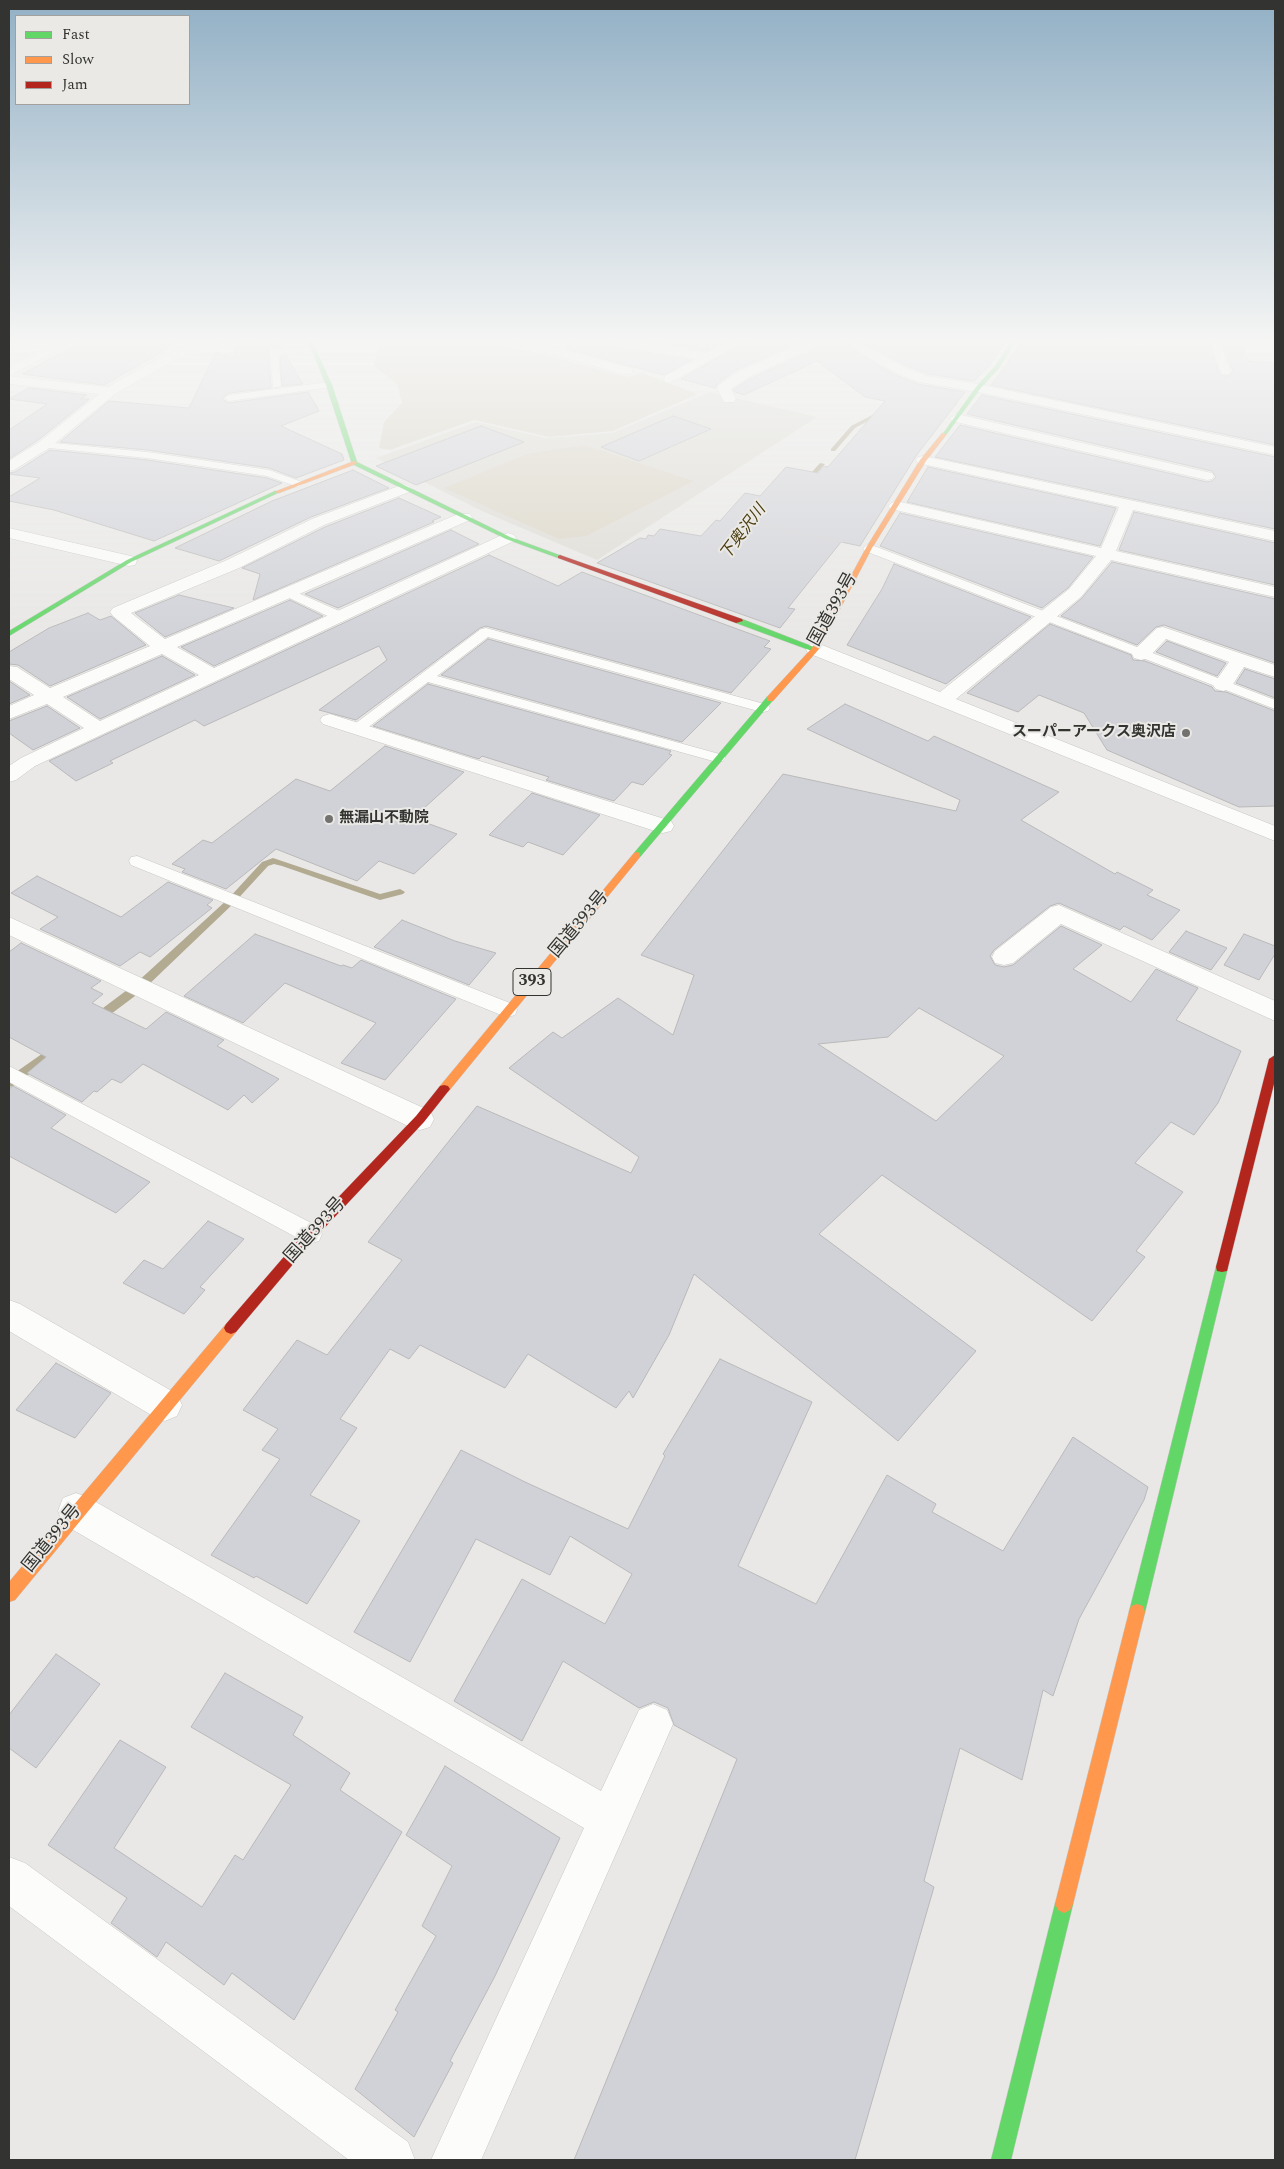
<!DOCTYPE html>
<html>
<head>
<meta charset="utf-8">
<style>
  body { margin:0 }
  #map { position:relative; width:1284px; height:2169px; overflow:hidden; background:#e9e8e6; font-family:Spectral,serif }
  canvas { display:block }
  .frame { position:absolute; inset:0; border:10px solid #333331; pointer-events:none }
  .legend { position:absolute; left:15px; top:15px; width:175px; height:90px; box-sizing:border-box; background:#eae9e5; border:1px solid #a1a09d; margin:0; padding:6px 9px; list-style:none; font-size:15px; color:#333331 }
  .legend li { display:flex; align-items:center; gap:10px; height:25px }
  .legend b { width:25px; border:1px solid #a1a09d }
</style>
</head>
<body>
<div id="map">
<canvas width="1284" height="2169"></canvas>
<div class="frame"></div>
<ul class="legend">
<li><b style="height:6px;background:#63d668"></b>Fast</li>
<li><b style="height:6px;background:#ff974d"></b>Slow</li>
<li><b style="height:6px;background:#b3261e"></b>Jam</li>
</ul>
</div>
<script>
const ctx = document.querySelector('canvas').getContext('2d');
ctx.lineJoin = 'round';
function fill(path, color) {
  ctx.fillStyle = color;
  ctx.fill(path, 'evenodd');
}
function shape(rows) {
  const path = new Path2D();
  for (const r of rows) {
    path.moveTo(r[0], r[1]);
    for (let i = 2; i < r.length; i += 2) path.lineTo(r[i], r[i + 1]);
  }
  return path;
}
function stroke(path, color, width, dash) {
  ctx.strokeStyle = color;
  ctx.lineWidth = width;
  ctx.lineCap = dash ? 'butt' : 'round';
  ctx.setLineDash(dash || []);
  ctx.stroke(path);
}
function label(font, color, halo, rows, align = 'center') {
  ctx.font = font + ' Spectral,"Noto Sans JP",serif';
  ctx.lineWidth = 4;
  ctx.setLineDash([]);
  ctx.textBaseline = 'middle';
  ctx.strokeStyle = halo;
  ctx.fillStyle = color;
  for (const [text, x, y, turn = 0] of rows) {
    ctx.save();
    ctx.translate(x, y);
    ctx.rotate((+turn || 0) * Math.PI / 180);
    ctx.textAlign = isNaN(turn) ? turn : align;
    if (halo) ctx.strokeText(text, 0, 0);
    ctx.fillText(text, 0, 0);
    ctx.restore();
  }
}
fill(shape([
  [710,392,817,417,597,560,484,512,376,458,476,422,546,438,612,433]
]), '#dddbd4');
fill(shape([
  [388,341,492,341,628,377,642,373,698,394,613,431,549,437,474,420,390,450,379,448,384,422,402,403,397,384,374,366,380,342],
  [584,445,694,481,586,536,559,539,444,488,527,454]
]), '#dad4c4');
fill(shape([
  [880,411,885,412,855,428,835,451,831,451,831,449,851,426,880,411],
  [820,463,825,464,807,484,803,484,803,482,820,463],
  [273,858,380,894,400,889,405,892,403,894,380,900,282,866,274,864,268,866,234,903,143,990,99,1023,91,1023,90,1020,91,1017,135,984,228,899,262,862,273,858],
  [56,1044,61,1048,60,1051,13,1086,9,1087,9,1077,56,1044]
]), '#b2aa91');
const building = shape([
  [89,341,181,341,104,385,22,374,78,344,83,345,89,341],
  [278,341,282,347,270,348,268,350,271,388,229,393,222,399,229,403,308,392,319,411,281,426,342,454,344,460,296,478,269,468,147,450,60,442,109,401,189,408,216,352,234,358,235,346,247,344,247,342,278,341],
  [568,341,609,341,617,347,691,360,664,375,567,349,568,341],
  [644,341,727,341,707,351,644,341],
  [746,341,803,341,738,369,718,383,715,388,681,379,746,341],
  [824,341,840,341,893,374,918,384,965,392,916,456,860,546,841,542,788,608,795,609,780,628,597,563,640,538,646,539,648,535,654,536,660,529,701,536,716,520,720,521,745,493,760,496,786,467,818,473,823,466,828,467,885,401,865,397,817,361,744,395,735,392,733,390,750,379,821,346,824,341],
  [859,341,1006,341,991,364,974,381,928,374,903,364,859,341],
  [1022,341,1098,341,1146,347,1147,341,1209,341,1219,373,1223,376,1229,376,1233,371,1221,341,1241,341,1248,361,1275,363,1275,445,991,385,1002,371,1022,341],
  [286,355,303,384,282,386,280,356,286,355],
  [29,388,87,395,80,399,89,399,38,440,9,459,9,430,47,404,9,399,29,388],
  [982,395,1275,457,1275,529,935,457,960,425,1207,482,1212,481,1216,477,1212,471,967,414,982,395],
  [673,416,711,429,639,461,601,447,673,416],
  [481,426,524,442,416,485,376,466,481,426],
  [50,450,147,460,267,478,282,483,154,541,54,510,9,501,9,497,40,478,9,474,9,473,15,472,50,450],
  [928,467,1116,508,1100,546,907,502,928,467],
  [353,470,389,488,311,517,219,561,175,548,272,501,353,470],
  [399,498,441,517,432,521,434,522,253,600,260,574,242,568,325,527,399,498],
  [1134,512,1275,543,1275,585,1119,550,1134,512],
  [900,513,1093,557,1068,588,1042,608,880,546,900,513],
  [451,530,479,544,338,608,305,594,451,530],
  [489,555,558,586,582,572,770,641,764,647,771,649,731,693,486,626,480,628,356,720,319,710,387,660,379,646,204,726,195,720,110,761,113,763,76,781,49,761,489,555],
  [1112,562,1275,599,1275,663,1164,625,1156,627,1137,645,1061,616,1082,598,1112,562],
  [894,564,1031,617,946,684,847,645,882,589,894,564],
  [179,595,234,608,165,637,135,613,179,595],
  [290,600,323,616,214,666,181,647,290,600],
  [88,613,100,620,111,616,146,645,50,686,18,665,9,664,9,652,49,628,88,613],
  [1050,624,1131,655,1133,660,1145,661,1212,687,1215,691,1226,692,1275,711,1275,806,1239,807,1107,750,1084,713,1039,695,1018,712,967,693,1050,624],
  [488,639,721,703,682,742,441,675,488,639],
  [1167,641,1226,663,1217,676,1156,652,1167,641],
  [162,656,195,675,100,719,67,697,162,656],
  [1245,669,1275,679,1275,698,1236,683,1245,669],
  [9,681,30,695,9,704,9,681],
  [428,684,671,751,669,754,672,755,643,785,632,782,614,801,546,780,549,777,482,756,479,759,373,726,428,684],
  [845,704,928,741,934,736,1059,792,1021,820,1115,874,1117,872,1153,890,1147,895,1180,910,1152,940,1124,926,1120,930,1059,903,1050,906,994,950,990,956,995,965,1004,967,1013,965,1061,926,1102,945,1073,969,1131,1002,1156,969,1198,988,1176,1020,1241,1051,1218,1103,1194,1135,1171,1122,1135,1163,1183,1192,1136,1251,1145,1257,1092,1321,882,1175,819,1234,976,1351,898,1441,694,1274,669,1335,633,1398,629,1391,616,1408,528,1354,505,1388,420,1345,409,1359,390,1349,340,1419,357,1428,310,1495,360,1521,307,1604,256,1576,254,1578,211,1555,280,1459,262,1450,278,1429,243,1410,297,1340,327,1355,402,1260,368,1242,477,1106,631,1173,639,1157,509,1068,553,1032,562,1038,618,998,673,1035,694,975,641,955,783,774,956,811,960,800,807,729,845,704],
  [919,1008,1004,1056,936,1121,818,1044,888,1037,919,1008],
  [47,706,80,728,33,750,9,733,9,721,47,706],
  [385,746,464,772,413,818,457,834,414,874,379,861,357,881,276,849,226,889,182,872,185,869,172,864,203,840,212,843,296,779,330,791,385,746],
  [532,793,600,815,563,855,528,842,523,847,489,835,532,793],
  [37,876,121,917,168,882,213,900,207,905,212,908,150,957,140,952,120,966,40,929,58,917,11,893,37,876],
  [402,920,455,941,496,953,469,985,374,947,402,920],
  [1186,931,1227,948,1211,970,1169,952,1186,931],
  [255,934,341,966,343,965,352,968,361,960,456,999,385,1080,341,1063,376,1023,285,983,243,1023,184,996,255,934],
  [1244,934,1275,946,1275,954,1259,980,1224,965,1244,934],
  [21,943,101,981,91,988,103,994,92,1003,146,1029,166,1012,224,1040,217,1046,279,1079,252,1103,244,1095,228,1110,143,1064,121,1083,112,1079,97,1092,94,1091,82,1102,27,1073,46,1057,9,1037,9,952,21,943],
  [13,1086,66,1115,51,1128,150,1182,116,1213,9,1156,9,1089,13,1086],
  [208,1221,244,1239,200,1287,205,1290,184,1314,123,1283,144,1260,163,1269,208,1221],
  [720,1359,812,1402,738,1566,816,1604,887,1475,936,1504,932,1512,1003,1551,1073,1437,1148,1487,1144,1500,1079,1619,1053,1696,1043,1690,1022,1780,960,1748,924,1881,934,1887,855,2160,574,2160,737,1759,674,1725,668,1708,654,1702,639,1708,563,1661,522,1741,454,1701,522,1579,605,1624,632,1574,570,1536,550,1575,476,1539,410,1662,354,1632,461,1450,525,1482,628,1529,665,1456,663,1454,720,1359],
  [56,1363,111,1393,75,1438,16,1410,56,1363],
  [56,1654,100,1684,36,1768,9,1748,9,1715,56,1654],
  [225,1673,303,1717,293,1735,350,1773,340,1790,402,1832,294,2020,232,1973,224,1985,166,1942,157,1957,111,1923,127,1898,48,1845,120,1740,166,1767,114,1848,202,1907,235,1855,243,1860,291,1785,191,1727,225,1673],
  [445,1766,560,1838,495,1976,450,2061,453,2063,414,2137,355,2089,398,2012,395,2010,436,1936,422,1926,452,1866,406,1835,445,1766]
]);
fill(building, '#d1d2d8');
stroke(building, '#b9b9b9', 1);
const lane = shape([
  [1211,341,1219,341,1231,372,1229,374,1223,374,1221,372,1211,341],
  [314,346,317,347,317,351,278,354,281,385,279,387,273,387,270,350,314,346],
  [329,382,332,383,332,387,229,401,224,398,229,395,329,382],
  [44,442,147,452,269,470,302,482,303,484,298,487,267,476,147,458,40,447,40,443,44,442],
  [869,544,1275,700,1275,709,865,551,863,548,869,544],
  [289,589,344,613,345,616,339,620,334,619,285,596,283,593,289,589],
  [486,628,768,705,770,708,768,711,763,712,758,711,488,637,437,676,723,755,726,758,723,761,713,761,428,682,362,732,352,732,350,729,352,726,481,629,486,628],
  [137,856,515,1005,517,1010,515,1015,508,1017,501,1015,131,865,129,861,131,857,137,856],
  [9,1066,319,1227,322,1234,319,1241,311,1243,303,1241,9,1082,9,1066]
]);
const street = shape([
  [61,341,75,341,9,376,9,367,61,341],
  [204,341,221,341,219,344,180,357,115,394,49,448,14,470,9,471,9,461,39,442,99,394,9,384,9,376,108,387,172,351,204,341],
  [323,341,367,341,361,345,313,349,307,345,309,342,323,341],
  [514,341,532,341,631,368,633,371,631,374,623,374,516,344,514,341],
  [611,341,635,341,707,353,730,341,744,341,670,383,665,382,664,379,665,376,697,359,617,345,611,341],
  [807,341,822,341,820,344,749,377,731,389,736,399,734,402,724,402,717,388,719,385,739,371,807,341],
  [842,341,856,341,902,366,927,376,978,384,1275,447,1275,455,978,392,919,382,894,372,842,341],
  [957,414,1207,472,1212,473,1214,476,1212,479,1207,480,952,421,950,418,957,414],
  [923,456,1275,531,1275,541,1133,510,1116,551,1275,587,1275,597,1111,560,1081,597,956,699,1275,826,1275,841,808,653,806,649,808,645,815,643,822,645,940,692,1069,589,1096,556,891,509,888,506,891,503,896,501,1101,548,1119,507,918,463,916,460,918,457,923,456],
  [404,484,409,486,412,489,409,492,324,525,239,568,131,613,165,639,458,514,470,514,472,517,470,520,177,647,214,668,502,535,508,533,514,535,516,538,514,541,35,766,16,780,9,782,9,766,21,758,84,728,47,704,9,719,9,706,34,695,9,679,9,666,17,667,50,688,150,646,113,616,110,612,113,608,227,560,312,519,404,484],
  [162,654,199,675,100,721,63,697,162,654],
  [9,528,135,557,137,561,135,565,129,566,9,538,9,528],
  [1163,627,1275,665,1275,677,1244,667,1230,689,1223,691,1216,689,1213,685,1229,662,1166,639,1148,658,1141,660,1134,658,1132,654,1134,650,1157,628,1163,627],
  [330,714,671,821,674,826,671,831,663,833,655,831,323,724,320,720,323,716,330,714],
  [1059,905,1275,1001,1275,1021,1061,924,1013,963,1004,965,995,963,992,957,995,951,1051,907,1059,905],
  [9,917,430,1111,434,1119,430,1127,420,1130,410,1127,9,935,9,917],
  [9,1300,20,1304,177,1394,182,1405,177,1416,165,1421,153,1416,9,1331,9,1300],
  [76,1493,89,1498,601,1791,639,1710,653,1704,667,1710,673,1724,481,2160,431,2160,584,1828,63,1524,58,1511,63,1498,76,1493],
  [9,1857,25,1863,408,2142,415,2160,349,2160,9,1906,9,1857]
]);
const fast = shape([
  [308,341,312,341,332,385,357,462,510,537,562,556,562,558,558,558,506,539,352,464,326,385,308,341],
  [1012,341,1016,341,999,368,980,389,946,435,942,435,976,387,995,366,1012,341],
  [275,491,280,492,131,562,9,636,9,631,127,560,275,491],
  [736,619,742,619,819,649,812,651,736,623,736,619],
  [767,697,774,699,640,857,634,857,634,853,767,697],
  [1222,1262,1227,1263,1228,1267,1145,1612,1143,1618,1137,1620,1131,1618,1129,1612,1216,1267,1217,1263,1222,1262],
  [1064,1895,1070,1898,1073,1904,1011,2160,991,2160,1055,1904,1058,1898,1064,1895]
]);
const slow = shape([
  [942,433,947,434,926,461,872,548,819,649,773,701,767,701,767,697,812,648,866,548,920,460,942,433],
  [354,461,357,463,356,464,279,493,274,492,354,461],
  [637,852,640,853,640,857,448,1092,440,1092,438,1089,440,1086,634,853,637,852],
  [231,1322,236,1324,238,1328,236,1332,15,1600,9,1602,9,1582,226,1324,231,1322],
  [1137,1604,1143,1606,1145,1612,1073,1904,1070,1910,1064,1913,1058,1910,1055,1904,1129,1612,1131,1606,1137,1604]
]);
const jam = shape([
  [560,555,742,619,743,621,736,623,558,558,558,556,560,555],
  [1275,1055,1275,1080,1228,1267,1227,1271,1222,1272,1217,1271,1216,1267,1269,1059,1275,1055],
  [444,1085,448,1086,450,1089,424,1122,315,1238,236,1332,231,1334,226,1332,224,1328,226,1324,307,1230,416,1116,440,1086,444,1085]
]);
stroke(lane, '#c7c6c4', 1);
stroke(street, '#c7c6c4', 1);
stroke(fast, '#c7c6c4', 1);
stroke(slow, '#c7c6c4', 1);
stroke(jam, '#c7c6c4', 1);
stroke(shape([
  [731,519,843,542]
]), '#d2d2d2', 2, [2, 2]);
fill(lane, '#fcfcfb');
fill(street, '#fcfcfb');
fill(fast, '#63d668');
fill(slow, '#ff974d');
fill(jam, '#b3261e');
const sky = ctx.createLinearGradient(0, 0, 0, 644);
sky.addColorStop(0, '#92b0c5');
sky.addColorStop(0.53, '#f5f5f4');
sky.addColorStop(1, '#f5f5f400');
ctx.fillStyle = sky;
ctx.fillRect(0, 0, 1284, 644);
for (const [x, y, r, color] of [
  [1186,733,5,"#737270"],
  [329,819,5,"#737270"]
]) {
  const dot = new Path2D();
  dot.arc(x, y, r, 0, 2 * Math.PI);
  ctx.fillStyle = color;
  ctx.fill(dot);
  stroke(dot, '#eae9e5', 2);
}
label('bold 15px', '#333331', '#eae9e5', [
  ["スーパーアークス奥沢店",1176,733],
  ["無漏山不動院",339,819,"left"]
], 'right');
label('italic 16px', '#4c3e11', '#eae9e5', [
  ["下奥沢川",744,533,-53]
]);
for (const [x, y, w] of [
  [532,982,38]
]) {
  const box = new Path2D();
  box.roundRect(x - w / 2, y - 13.5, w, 27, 4);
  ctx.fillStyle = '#eae9e5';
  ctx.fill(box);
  stroke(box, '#333331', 1);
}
label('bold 16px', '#333331', null, [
  ["393",532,982]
]);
label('18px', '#333331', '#eae9e5', [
  ["国道393号",834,610,-61],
  ["国道393号",580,925,-50],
  ["国道393号",316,1231,-48],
  ["国道393号",53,1539,-51]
]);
</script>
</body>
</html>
